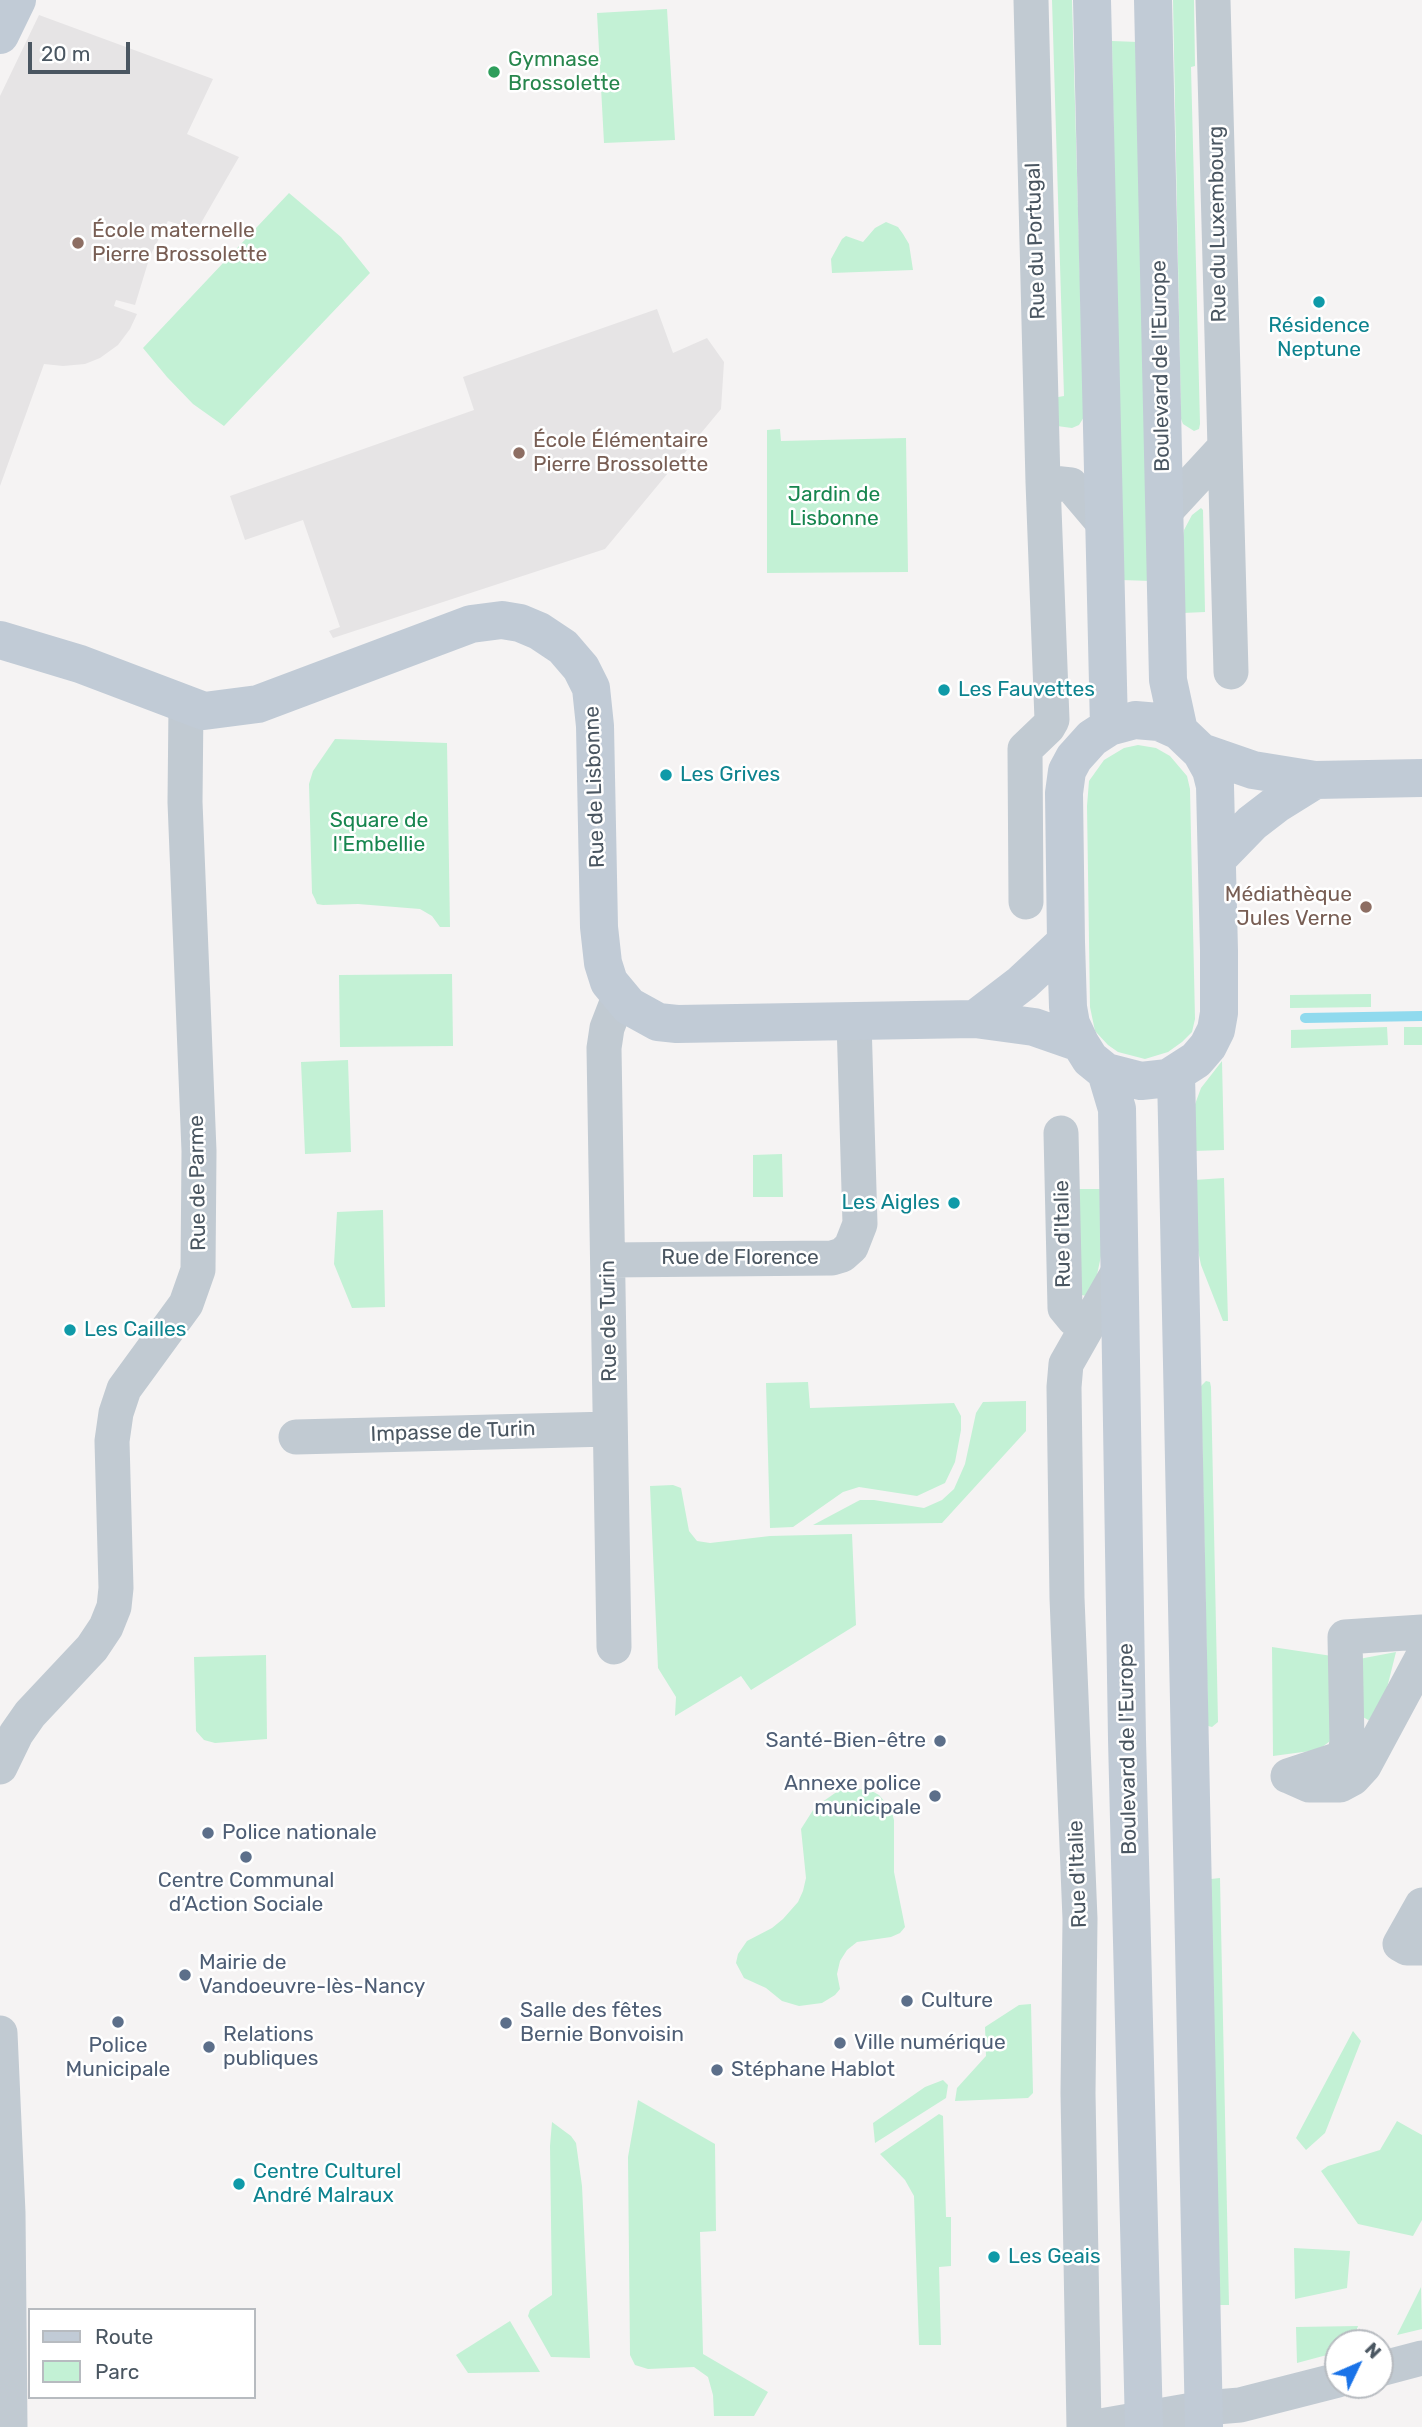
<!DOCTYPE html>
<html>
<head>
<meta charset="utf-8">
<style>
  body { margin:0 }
  #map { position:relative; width:1422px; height:2427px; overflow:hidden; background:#f5f3f3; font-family:Rubik,sans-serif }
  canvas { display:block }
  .legend { position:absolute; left:28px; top:2308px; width:228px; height:91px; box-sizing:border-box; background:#fff; border:2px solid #b7bbc0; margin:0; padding:9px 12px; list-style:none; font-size:21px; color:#4a5661 }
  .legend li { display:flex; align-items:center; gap:14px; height:35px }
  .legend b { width:35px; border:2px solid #b7bbc0 }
  .north { position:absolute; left:1324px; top:2329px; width:70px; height:70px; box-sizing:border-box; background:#fff; border:2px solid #b7bbc0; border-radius:50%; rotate:46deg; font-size:19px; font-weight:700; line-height:28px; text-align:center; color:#4a5661 }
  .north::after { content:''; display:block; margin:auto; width:24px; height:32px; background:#1a73e8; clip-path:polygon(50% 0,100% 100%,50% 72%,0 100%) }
  .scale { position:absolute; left:28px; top:42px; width:102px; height:32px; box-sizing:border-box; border:4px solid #4a5661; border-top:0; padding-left:9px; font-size:21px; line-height:24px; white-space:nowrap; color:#4a5661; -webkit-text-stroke:5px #fff; paint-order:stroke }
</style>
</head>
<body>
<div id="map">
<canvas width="1422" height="2427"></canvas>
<ul class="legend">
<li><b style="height:9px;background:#c1cbd6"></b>Route</li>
<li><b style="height:19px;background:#c3f1d5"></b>Parc</li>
</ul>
<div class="north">N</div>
<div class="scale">20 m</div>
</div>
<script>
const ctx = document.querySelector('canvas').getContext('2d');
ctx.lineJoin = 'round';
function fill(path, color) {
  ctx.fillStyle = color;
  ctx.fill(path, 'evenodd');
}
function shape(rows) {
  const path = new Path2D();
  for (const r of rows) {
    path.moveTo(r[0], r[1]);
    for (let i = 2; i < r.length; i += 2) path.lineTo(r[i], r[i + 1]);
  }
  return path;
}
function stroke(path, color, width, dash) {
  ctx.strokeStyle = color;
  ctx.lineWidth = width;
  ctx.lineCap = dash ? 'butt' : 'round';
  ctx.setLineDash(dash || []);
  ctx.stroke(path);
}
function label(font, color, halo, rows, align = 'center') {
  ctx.font = font + ' Rubik,sans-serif';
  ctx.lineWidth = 5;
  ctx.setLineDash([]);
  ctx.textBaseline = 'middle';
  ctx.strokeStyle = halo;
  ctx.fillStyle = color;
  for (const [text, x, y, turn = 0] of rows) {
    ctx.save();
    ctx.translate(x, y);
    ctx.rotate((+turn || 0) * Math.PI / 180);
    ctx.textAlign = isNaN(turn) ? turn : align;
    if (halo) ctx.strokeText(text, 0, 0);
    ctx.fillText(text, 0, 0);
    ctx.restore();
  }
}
fill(shape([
  [39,15,213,79,187,134,239,157,197,230,168,221,150,256,135,305,116,300,114,306,137,314,130,329,118,345,100,358,85,364,63,366,44,364,0,486,0,96],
  [657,309,673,353,707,338,724,362,721,409,605,549,333,638,329,631,340,627,303,520,245,540,230,496,474,410,463,377]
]), '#e6e4e5');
fill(shape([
  [1052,0,1072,0,1084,417,1079,425,1072,428,1057,426,1052,398,1064,396],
  [1173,0,1194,0,1195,66,1191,67,1200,424,1199,429,1194,431,1183,424,1181,419],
  [667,9,675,140,604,143,597,13],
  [1112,41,1138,42,1151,581,1121,580],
  [289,193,341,237,370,273,224,426,193,404,167,377,143,348],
  [886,222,898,227,903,234,909,244,913,270,832,273,831,259,842,239,846,236,863,242,875,228],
  [780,429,781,441,906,438,908,572,767,573,767,430],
  [1201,508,1203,510,1205,612,1183,613,1181,553,1184,530,1192,515],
  [335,739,447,743,450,927,440,927,432,916,420,909,358,904,323,905,317,904,315,899,312,893,309,784,313,771],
  [1138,745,1156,748,1170,756,1187,776,1190,789,1195,1019,1192,1032,1182,1042,1168,1052,1145,1059,1118,1052,1108,1045,1095,1031,1090,1007,1087,806,1089,781,1104,760,1124,748],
  [452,974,453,1046,340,1047,339,975],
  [1371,994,1371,1007,1290,1008,1290,995],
  [1387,1027,1388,1045,1291,1048,1291,1030],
  [1404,1027,1422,1027,1422,1045,1404,1045],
  [348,1060,351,1152,305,1154,301,1062],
  [1222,1061,1224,1150,1194,1151,1194,1107,1201,1088],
  [782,1154,783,1197,753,1197,753,1155],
  [1224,1178,1228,1321,1223,1321,1201,1265,1196,1241,1194,1180],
  [1074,1189,1102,1189,1102,1251,1097,1275,1086,1296,1082,1295],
  [383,1210,385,1307,352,1308,334,1264,337,1212],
  [1206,1381,1210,1382,1211,1387,1218,1722,1212,1727,1208,1726,1201,1386],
  [808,1382,810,1408,954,1403,961,1416,961,1430,955,1462,945,1483,917,1496,859,1487,843,1492,793,1527,770,1528,766,1383],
  [1026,1401,1026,1431,942,1523,813,1525,860,1500,874,1500,924,1508,942,1500,954,1489,965,1464,976,1413,983,1402],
  [673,1485,681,1488,689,1531,697,1541,710,1543,770,1536,852,1534,856,1625,751,1690,741,1676,675,1716,676,1697,658,1668,650,1486],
  [1272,1647,1332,1656,1333,1739,1318,1750,1273,1756],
  [1396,1652,1384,1700,1372,1722,1361,1716,1359,1659],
  [266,1655,267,1739,215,1743,204,1740,196,1731,194,1657],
  [855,1789,870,1790,879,1795,891,1809,894,1820,894,1872,905,1927,900,1933,891,1937,857,1942,847,1950,840,1961,837,1974,840,1989,835,1995,822,2003,799,2006,782,2001,766,1988,744,1978,736,1963,738,1954,747,1941,772,1928,783,1919,798,1902,803,1891,806,1878,801,1829,815,1807,838,1791],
  [1220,1878,1229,2305,1219,2305,1211,1879],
  [1031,2004,1033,2093,1028,2098,955,2101,957,2088,986,2056,985,2027,1019,2005],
  [1353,2031,1361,2041,1325,2133,1306,2150,1296,2138],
  [943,2080,948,2085,946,2098,875,2143,873,2123,925,2087],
  [638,2100,715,2144,716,2231,700,2232,703,2354,768,2392,754,2416,714,2416,713,2395,708,2377,694,2367,648,2369,635,2365,630,2355,628,2157],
  [939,2114,943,2116,946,2217,951,2217,951,2266,939,2267,941,2345,919,2345,914,2196,905,2180,880,2154],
  [1397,2121,1422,2135,1422,2220,1413,2236,1358,2224,1321,2171,1328,2166,1380,2150],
  [552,2122,571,2136,576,2143,582,2186,590,2358,551,2357,528,2316,530,2310,552,2295,550,2146],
  [1294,2248,1350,2251,1347,2288,1295,2299],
  [1421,2287,1422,2329,1397,2335],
  [510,2321,540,2372,468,2373,456,2355],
  [1358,2326,1352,2343,1338,2343,1338,2352,1297,2363,1296,2327]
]), '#c3f1d5');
stroke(shape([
  [1305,1018,1422,1016]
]), '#90daee', 10);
stroke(shape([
  [1213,0,1231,672],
  [1043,482,1071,485,1104,524],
  [1164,513,1224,448],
  [1026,902,1025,749,1048,727,1052,720,1043,482,1031,0],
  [1061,1133,1065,1308,1074,1319,1086,1326],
  [608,1260,832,1258,842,1255,851,1247,860,1224,854,1021],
  [296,1437,610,1429],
  [614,1647,604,1048,607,1028,619,997],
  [0,1767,16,1734,30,1714,92,1648,106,1627,114,1607,116,1588,112,1441,116,1413,124,1389,186,1304,198,1270,199,1151,185,802,186,705],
  [1288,1776,1340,1759,1345,1753,1347,1742,1345,1637,1422,1632],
  [1291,1777,1309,1785,1340,1785,1353,1778,1364,1766,1422,1658],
  [1422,1905,1400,1944,1407,1948,1422,1948],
  [0,2033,8,2213,10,2427],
  [1380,2369,1422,2358],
  [1084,2427,1078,2093,1080,1919,1067,1598,1064,1387,1066,1364,1120,1269],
  [1095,2427,1204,2408,1240,2405,1338,2380]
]), '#c1cad2', 35);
stroke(shape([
  [1092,0,1109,727],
  [1153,0,1168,680,1179,731],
  [0,35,17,0],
  [0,640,80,664,204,711,258,704,471,624,502,620,520,623,539,631,563,647,581,668,591,688,595,726,599,927,603,963,609,982,629,1006,658,1022,677,1024,975,1019,1034,1027,1080,1043],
  [1135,720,1159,722,1179,731,1201,752,1211,770,1215,786,1219,951,1219,1013,1216,1030,1208,1046,1196,1060,1168,1078,1141,1081,1106,1072,1090,1059,1080,1043,1071,1024,1068,1007,1066,942,1064,793,1067,771,1074,758,1092,738,1109,727,1135,720],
  [1201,752,1253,770,1315,780,1422,778],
  [1217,859,1252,823,1278,803,1315,780],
  [975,1019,1022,983,1066,942],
  [1106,1072,1117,1109,1127,1739,1144,2427],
  [1176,1073,1204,2427]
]), '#c1cbd6', 38);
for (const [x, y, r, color] of [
  [494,72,7,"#2e9e5b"],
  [78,243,7,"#8d6e63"],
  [1319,302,7,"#0f9aa8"],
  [519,453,7,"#8d6e63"],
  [944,690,7,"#0f9aa8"],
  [666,775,7,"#0f9aa8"],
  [1366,907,7,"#8d6e63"],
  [954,1203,7,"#0f9aa8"],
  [70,1330,7,"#0f9aa8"],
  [940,1741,7,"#5c6f8a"],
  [935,1796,7,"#5c6f8a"],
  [208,1833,7,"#5c6f8a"],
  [246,1857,7,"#5c6f8a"],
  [185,1975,7,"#5c6f8a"],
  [907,2001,7,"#5c6f8a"],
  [118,2022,7,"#5c6f8a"],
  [506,2023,7,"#5c6f8a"],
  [840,2043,7,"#5c6f8a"],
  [209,2047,7,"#5c6f8a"],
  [717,2070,7,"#5c6f8a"],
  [239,2184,7,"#0f9aa8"],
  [994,2257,7,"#0f9aa8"]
]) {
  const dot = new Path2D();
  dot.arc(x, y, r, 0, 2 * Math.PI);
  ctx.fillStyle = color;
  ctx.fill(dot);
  stroke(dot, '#fff', 2.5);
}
label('21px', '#27864d', '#fff', [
  ["Gymnase",508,60],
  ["Brossolette",508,84]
], 'left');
label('21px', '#4a5661', '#fff', [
  ["Rue du Luxembourg",1218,224,-91],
  ["Rue du Portugal",1036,241,-92],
  ["Boulevard de l'Europe",1161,366,-91],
  ["Rue de Lisbonne",595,787,-92],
  ["Rue de Parme",198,1183,-91],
  ["Rue d'Italie",1063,1234,-91],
  ["Rue de Florence",740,1258],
  ["Rue de Turin",609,1321,-91],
  ["Impasse de Turin",453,1432,-2],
  ["Boulevard de l'Europe",1128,1749,-91],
  ["Rue d'Italie",1078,1874,-92]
]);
label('21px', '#785e54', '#fff', [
  ["École maternelle",92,231],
  ["Pierre Brossolette",92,255],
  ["École Élémentaire",533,441],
  ["Pierre Brossolette",533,465],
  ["Médiathèque",1352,895,"right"],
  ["Jules Verne",1352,919,"right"]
], 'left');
label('21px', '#0d838f', '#fff', [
  ["Résidence",1319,326,"center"],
  ["Neptune",1319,350,"center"],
  ["Les Fauvettes",958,690],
  ["Les Grives",680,775],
  ["Les Aigles",940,1203,"right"],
  ["Les Cailles",84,1330],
  ["Centre Culturel",253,2172],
  ["André Malraux",253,2196],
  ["Les Geais",1008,2257]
], 'left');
label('21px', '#17864f', '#fff', [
  ["Jardin de",834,495],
  ["Lisbonne",834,519],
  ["Square de",379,821],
  ["l'Embellie",379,845]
]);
label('21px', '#4e5e75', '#fff', [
  ["Santé-Bien-être",926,1741,"right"],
  ["Annexe police",921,1784,"right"],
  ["municipale",921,1808,"right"],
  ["Police nationale",222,1833],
  ["Centre Communal",246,1881,"center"],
  ["d’Action Sociale",246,1905,"center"],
  ["Mairie de",199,1963],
  ["Vandoeuvre-lès-Nancy",199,1987],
  ["Culture",921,2001],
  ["Salle des fêtes",520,2011],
  ["Bernie Bonvoisin",520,2035],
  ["Relations",223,2035],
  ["publiques",223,2059],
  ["Ville numérique",854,2043],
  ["Police",118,2046,"center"],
  ["Municipale",118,2070,"center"],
  ["Stéphane Hablot",731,2070]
], 'left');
</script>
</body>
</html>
